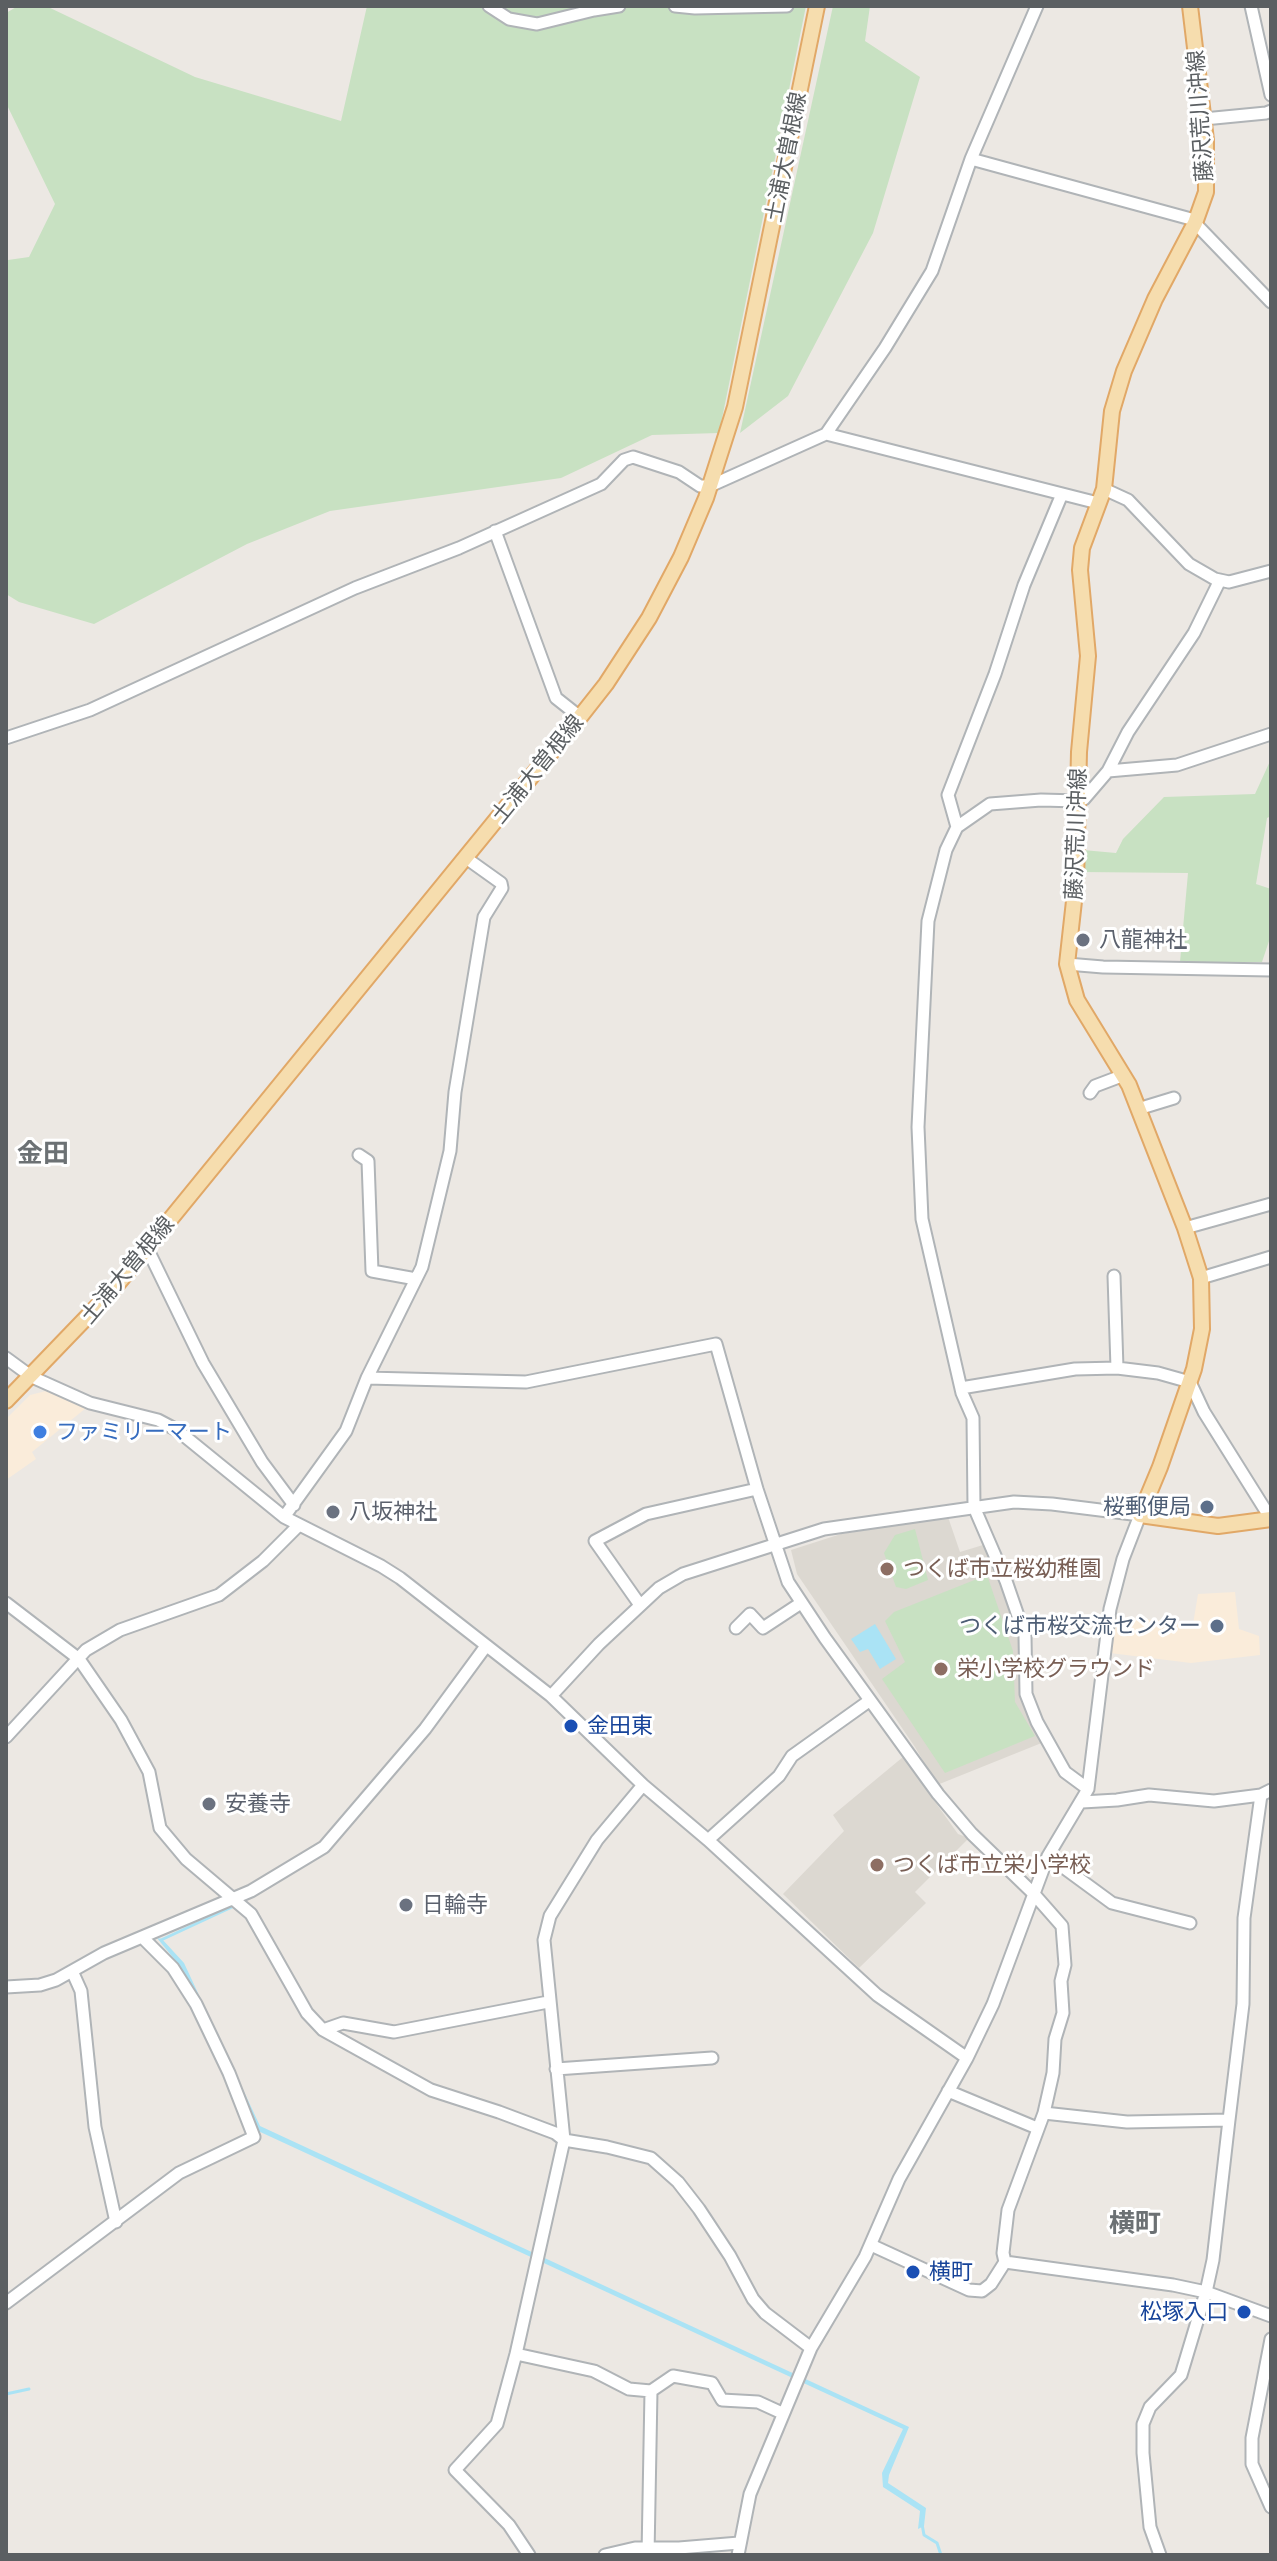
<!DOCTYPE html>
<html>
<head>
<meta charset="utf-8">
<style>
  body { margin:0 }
  #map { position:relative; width:1277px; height:2561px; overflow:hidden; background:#ece8e3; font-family:Barlow,sans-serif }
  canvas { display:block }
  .frame { position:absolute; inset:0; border:8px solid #5b5f62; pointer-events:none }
</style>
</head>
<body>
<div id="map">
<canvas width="1277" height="2561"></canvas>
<div class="frame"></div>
</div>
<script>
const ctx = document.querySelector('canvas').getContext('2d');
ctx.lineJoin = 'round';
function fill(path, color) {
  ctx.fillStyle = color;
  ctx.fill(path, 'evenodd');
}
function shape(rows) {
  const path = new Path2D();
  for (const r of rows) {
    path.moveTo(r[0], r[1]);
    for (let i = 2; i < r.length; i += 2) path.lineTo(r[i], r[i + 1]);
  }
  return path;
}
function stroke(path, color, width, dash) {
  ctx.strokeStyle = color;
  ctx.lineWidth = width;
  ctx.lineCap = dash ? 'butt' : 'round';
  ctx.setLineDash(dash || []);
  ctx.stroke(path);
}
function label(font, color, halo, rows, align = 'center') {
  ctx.font = font + ' Barlow,"Noto Sans JP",sans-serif';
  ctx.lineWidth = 6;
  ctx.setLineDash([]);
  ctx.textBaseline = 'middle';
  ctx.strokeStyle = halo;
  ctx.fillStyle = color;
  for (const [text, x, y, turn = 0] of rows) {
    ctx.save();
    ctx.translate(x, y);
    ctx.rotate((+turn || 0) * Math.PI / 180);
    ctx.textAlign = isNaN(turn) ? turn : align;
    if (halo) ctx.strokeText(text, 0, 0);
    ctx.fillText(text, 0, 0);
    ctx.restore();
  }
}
fill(shape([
  [46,1391,86,1408,32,1452,36,1459,6,1480,6,1419,30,1395],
  [1235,1592,1239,1629,1259,1636,1260,1655,1191,1663,1110,1653,1116,1616,1193,1624,1198,1594]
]), '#faecda');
fill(shape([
  [948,1517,960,1552,983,1545,1000,1582,1021,1647,1023,1699,1032,1726,1044,1742,937,1785,915,1747,797,1574,791,1550,841,1534],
  [903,1757,958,1834,969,1838,915,1892,926,1903,859,1968,783,1894,844,1831,833,1815]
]), '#dcd8d1');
fill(shape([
  [18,6,46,6,195,77,341,121,367,6,806,6,719,433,652,435,561,478,330,511,247,544,94,624,19,602,6,594,6,262,8,260,29,257,55,204,6,103,6,13],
  [833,6,870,6,865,41,920,77,873,233,788,396,740,433],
  [1271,759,1271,816,1267,818,1256,884,1271,889,1271,935,1262,962,1180,962,1188,873,1081,872,1083,850,1116,853,1123,839,1164,797,1255,794],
  [915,1529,928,1580,906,1589,896,1587,884,1553,895,1535],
  [987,1575,1013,1651,1015,1702,1035,1736,945,1773,882,1679,905,1662,885,1621,894,1612]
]), '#c8e1c2');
fill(shape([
  [875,1624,896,1659,880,1669,868,1649,860,1652,851,1639],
  [157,1938,162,1939,184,1963,260,2126,909,2427,889,2475,888,2483,926,2508,924,2526,918,2529,920,2511,883,2487,882,2473,903,2429,256,2130,179,1965]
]), '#aae3f5');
stroke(shape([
  [161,1940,232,1907],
  [6,2394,29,2389],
  [922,2524,924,2535,937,2543,941,2555]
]), '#aae3f5', 3);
const minor = shape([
  [489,6,509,19,537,24,594,10,619,6],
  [675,6,695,8,787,6],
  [1251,6,1271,95],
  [1204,119,1266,113,1271,111],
  [971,159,1191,219,1271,302],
  [826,434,1098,503],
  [1104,489,1128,500,1189,564,1215,579,1229,582,1271,571],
  [495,531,556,698,580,717],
  [6,738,90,710,355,588,459,548,601,484,624,460,633,457,679,472,700,486,710,486,826,434,885,348,932,271,971,159,1037,6],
  [1108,771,1128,732,1194,633,1220,580],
  [957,827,948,795,995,674,1024,585,1062,494],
  [1067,964,1103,967,1271,970],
  [1090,1093,1095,1086,1124,1075],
  [1138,1109,1174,1098],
  [359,1155,368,1161,372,1271,416,1279],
  [1185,1228,1271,1204],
  [147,1248,203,1363,262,1462,294,1505],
  [1114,1276,1117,1368],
  [1201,1278,1271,1257],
  [6,1358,32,1377,90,1403,158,1420,177,1430,284,1517,381,1566,400,1578,551,1696,643,1785,708,1840,877,1995,967,2058],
  [367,1378,526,1382,716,1344,757,1489,788,1582,825,1638,938,1794,972,1834,1033,1893,1062,1926,1065,1965,1061,1981,1063,2013,1055,2039,1053,2073,1044,2113,1127,2122,1229,2120,1213,2260,1206,2292,1181,2375,1150,2407,1143,2424,1143,2453,1150,2527,1160,2555],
  [961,1388,1075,1369,1117,1368,1158,1373,1190,1382,1204,1412,1271,1519],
  [284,1517,346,1431,367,1378,422,1267,450,1151,455,1092,484,917,502,888,501,883,466,858],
  [6,1603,79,1659,121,1720,149,1772,160,1828,186,1859,251,1914,307,2013,323,2030,431,2090,499,2112,555,2133,564,2140,607,2147,651,2158,678,2182,699,2209,730,2256,753,2299,765,2313,811,2348],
  [640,1605,595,1541,646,1514,757,1489],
  [736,1628,750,1614,763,1628,801,1603],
  [551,1696,599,1644,659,1588,683,1574,824,1529,1014,1502,1052,1504,1140,1515,1123,1559,1110,1609,1088,1789,1048,1856,993,2004,967,2058,899,2179,865,2257,811,2348,750,2494,738,2555],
  [6,1737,86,1650,120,1630,219,1595,263,1561,299,1525],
  [1088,1789,1065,1772,1037,1722,1026,1694,1025,1636,1006,1581,974,1507,973,1418,962,1393,922,1219,918,1127,928,921,946,850,957,827,990,804,1041,800,1078,801,1084,799,1108,771,1177,765,1271,734],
  [1082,1802,1117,1800,1149,1795,1214,1801,1261,1795,1271,1790],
  [708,1840,779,1776,792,1756,869,1701],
  [1048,1856,1112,1903,1190,1923],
  [72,1971,81,1991,95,2127,116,2222],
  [6,1987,40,1985,56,1980,104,1953,251,1891,324,1847,425,1729,486,1646],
  [323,2030,343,2023,394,2032,548,2002],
  [556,2069,712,2058],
  [948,2091,1037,2128],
  [1229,2120,1243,2004,1244,1918,1261,1795],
  [871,2245,969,2290,982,2291,991,2284,1005,2262,1173,2285,1206,2292,1271,2316],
  [1005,2262,1003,2253,1008,2210,1044,2113],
  [6,2303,179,2173,254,2137,229,2073,196,2004,173,1968,143,1938],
  [1271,2339,1252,2438,1252,2464,1271,2507],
  [516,2354,594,2371,629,2389,651,2391,673,2376,712,2383,722,2400,758,2402,782,2413],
  [529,2555,509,2525,455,2470,497,2424,516,2354,564,2140,544,1940,550,1916,597,1840,643,1785],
  [605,2555,635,2548,679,2548,739,2543],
  [648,2555,651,2391]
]);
const major = shape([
  [1190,6,1206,140,1206,192,1195,223,1155,299,1124,371,1112,411,1104,489,1082,548,1080,570,1088,656,1079,752,1076,883,1067,964,1077,1000,1129,1085,1185,1228,1201,1278,1202,1329,1194,1369,1160,1467,1140,1515,1218,1526,1271,1519],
  [6,1401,111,1292,580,717,606,684,649,618,681,557,706,498,735,407,817,6]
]);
stroke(minor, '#b0b4b7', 15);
stroke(major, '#e1a867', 18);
stroke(minor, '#fff', 11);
stroke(major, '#f6ddae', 14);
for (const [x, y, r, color] of [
  [1083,940,8,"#6b7280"],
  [40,1432,8,"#3f7fe0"],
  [1207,1507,8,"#5c6f8a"],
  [333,1512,8,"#6b7280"],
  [887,1569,8,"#8d6e63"],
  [1217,1626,8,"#5c6f8a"],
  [941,1669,8,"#8d6e63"],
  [571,1726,8,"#1a4fb4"],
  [209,1804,8,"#6b7280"],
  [877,1865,8,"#8d6e63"],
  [406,1905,8,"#6b7280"],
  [913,2272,8,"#1a4fb4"],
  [1244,2312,8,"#1a4fb4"]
]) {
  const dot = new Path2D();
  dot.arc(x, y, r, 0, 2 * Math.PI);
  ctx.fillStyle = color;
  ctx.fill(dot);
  stroke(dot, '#fff', 3);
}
label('22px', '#5b5f62', '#fff', [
  ["藤沢荒川沖線",1200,116,-94],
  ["土浦大曽根線",786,157,-79],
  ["土浦大曽根線",537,769,-51],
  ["藤沢荒川沖線",1076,834,-88],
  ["土浦大曽根線",127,1270,-50]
]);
label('22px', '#5b616d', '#fff', [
  ["八龍神社",1099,940],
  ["八坂神社",349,1512],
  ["安養寺",225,1804],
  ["日輪寺",422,1905]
], 'left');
label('22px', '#366cbe', '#fff', [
  ["ファミリーマート",56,1432]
], 'left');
label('22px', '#4e5e75', '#fff', [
  ["桜郵便局",1191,1507],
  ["つくば市桜交流センター",1201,1626]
], 'right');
label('22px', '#785e54', '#fff', [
  ["つくば市立桜幼稚園",903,1569],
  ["栄小学校グラウンド",957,1669],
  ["つくば市立栄小学校",893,1865]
], 'left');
label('22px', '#164399', '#fff', [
  ["金田東",587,1726],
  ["横町",929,2272],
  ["松塚入口",1228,2312,"right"]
], 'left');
label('bold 26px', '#6c7174', '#fff', [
  ["金田",43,1153],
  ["横町",1135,2223]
]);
</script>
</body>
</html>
